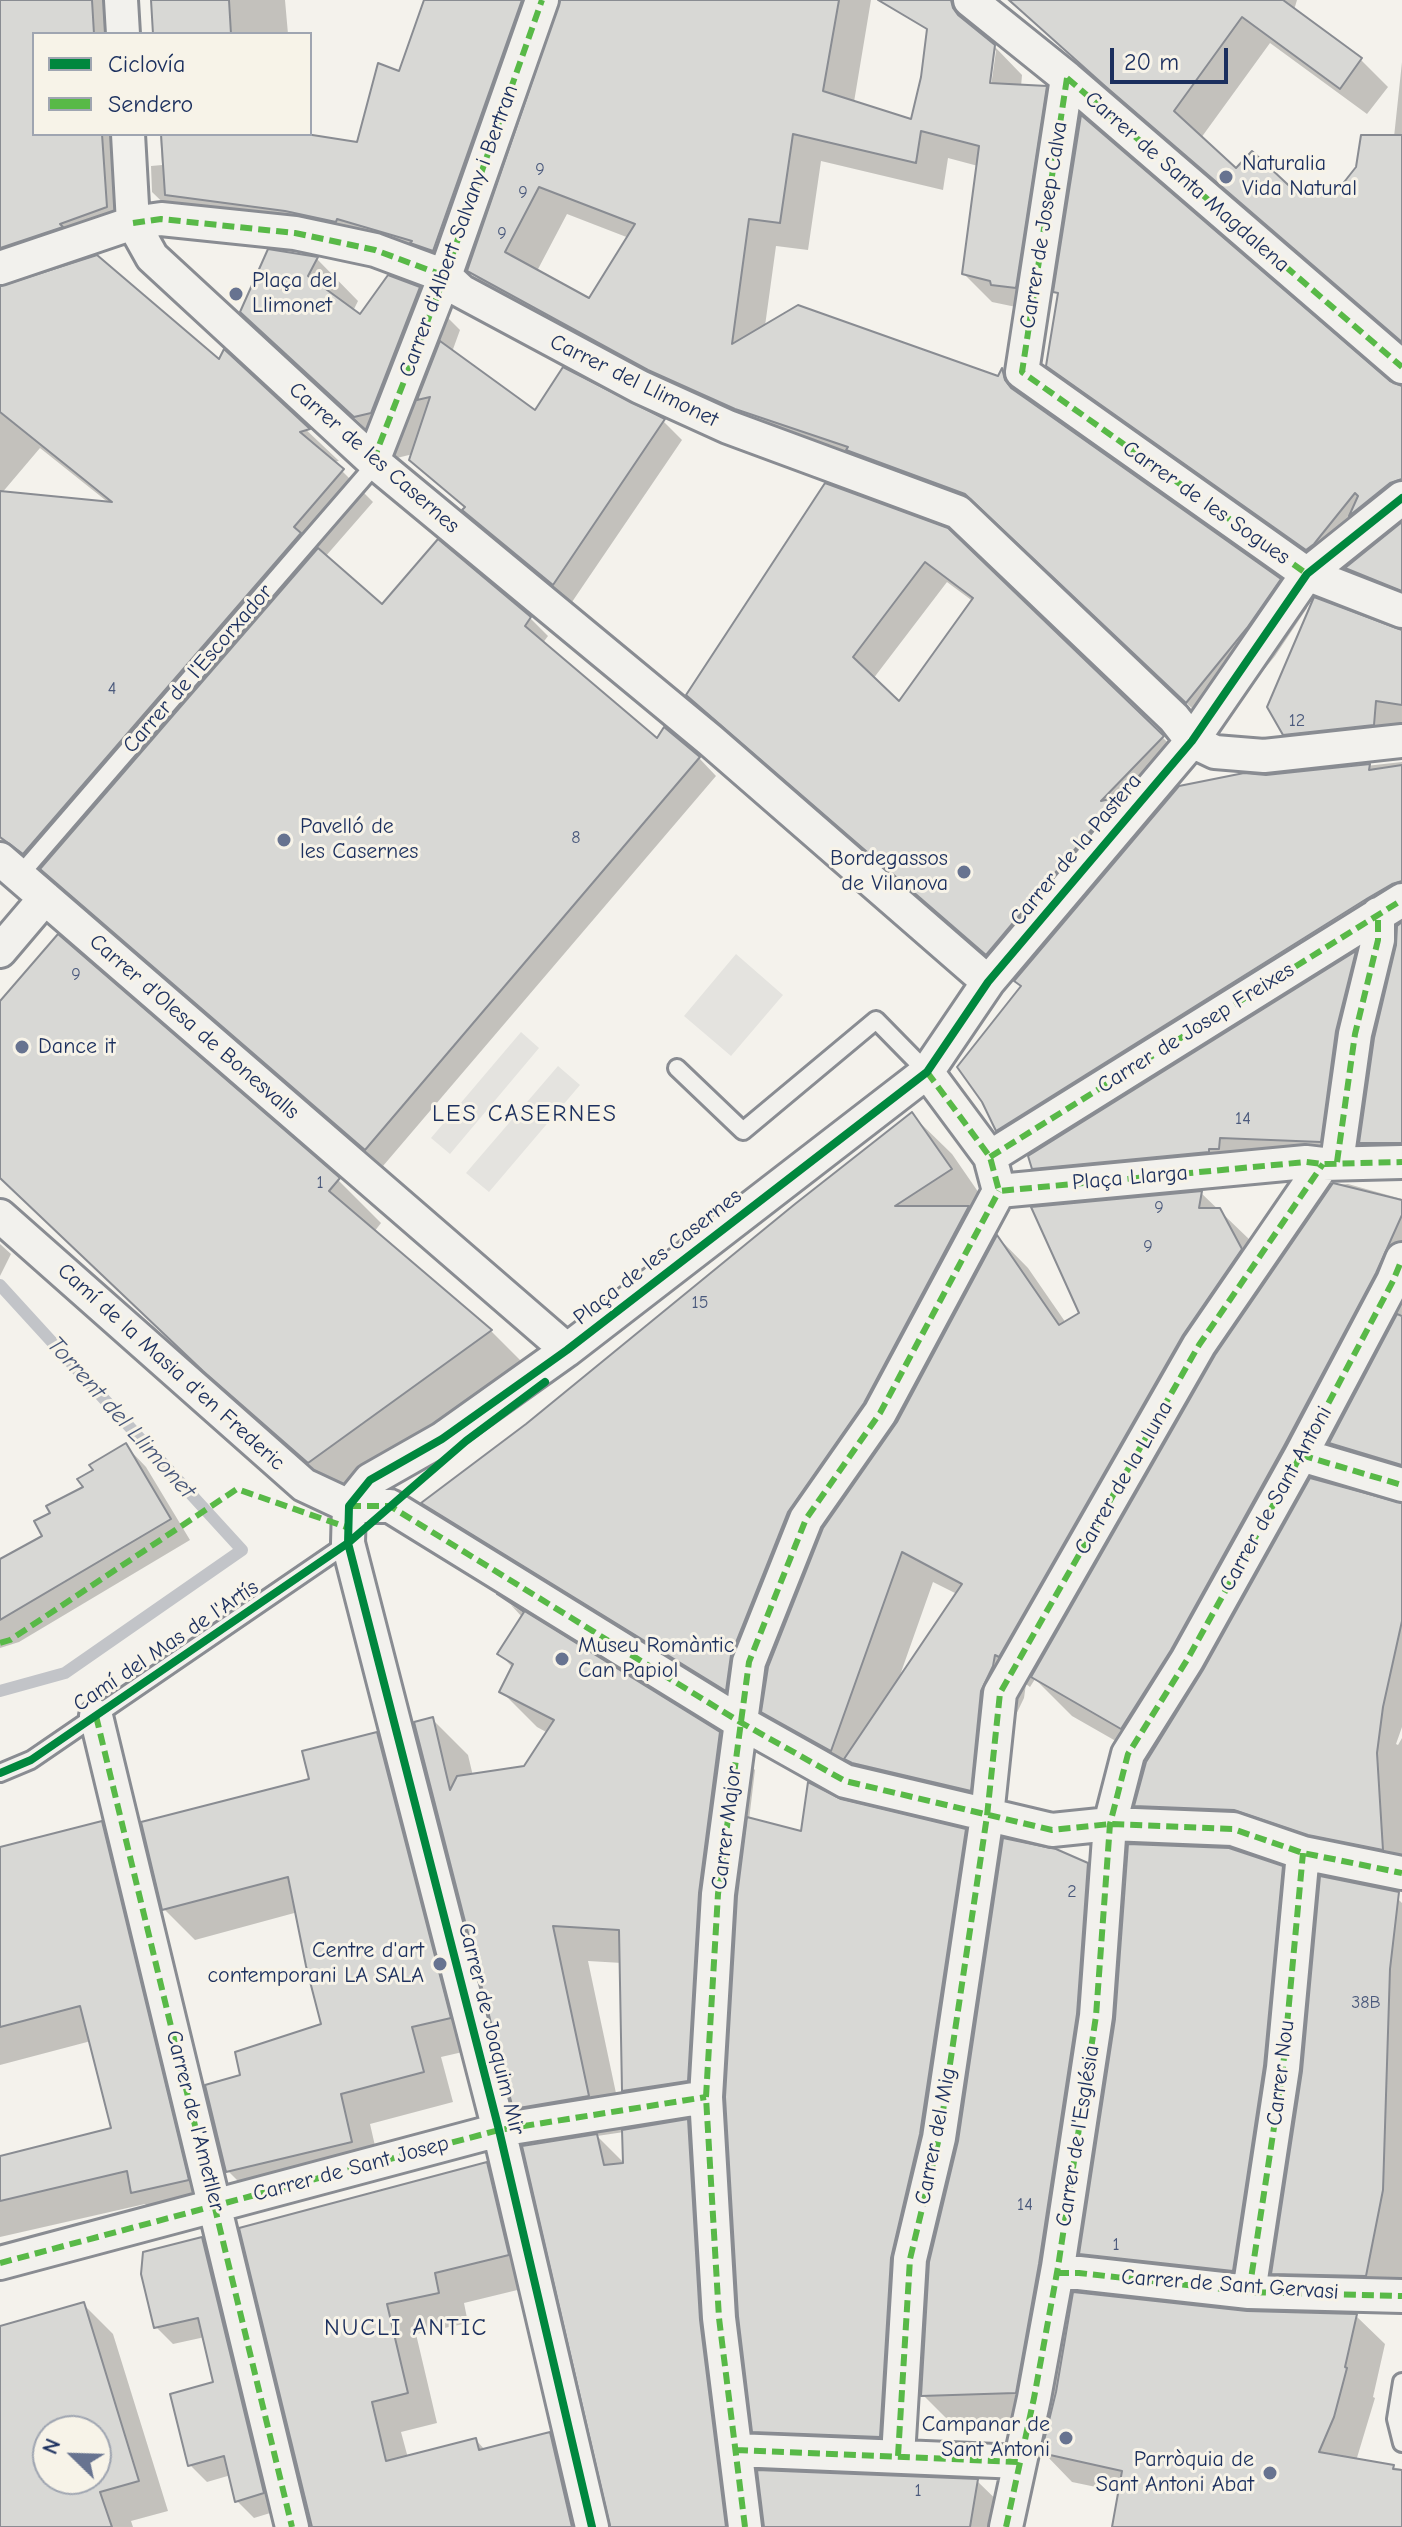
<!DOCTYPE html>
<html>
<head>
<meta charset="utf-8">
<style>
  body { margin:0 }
  #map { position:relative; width:1402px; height:2527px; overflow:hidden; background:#f4f2ec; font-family:"Comic Neue",sans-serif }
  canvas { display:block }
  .legend { position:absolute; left:32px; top:32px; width:280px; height:104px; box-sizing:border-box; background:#f7f3e8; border:2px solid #9fa5b1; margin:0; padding:10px 14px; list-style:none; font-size:24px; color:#1b2f5e }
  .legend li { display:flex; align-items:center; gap:16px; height:40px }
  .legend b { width:40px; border:2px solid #9fa5b1 }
  .north { position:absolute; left:32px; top:2415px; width:80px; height:80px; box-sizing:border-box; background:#f7f3e8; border:2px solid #9fa5b1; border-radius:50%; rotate:293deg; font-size:22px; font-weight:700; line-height:32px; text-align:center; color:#1b2f5e }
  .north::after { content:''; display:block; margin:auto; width:28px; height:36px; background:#677390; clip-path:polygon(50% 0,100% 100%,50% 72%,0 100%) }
  .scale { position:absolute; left:1110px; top:48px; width:118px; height:36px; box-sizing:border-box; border:4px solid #1b2f5e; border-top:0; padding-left:10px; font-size:24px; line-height:28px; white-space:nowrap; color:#1b2f5e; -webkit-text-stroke:6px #f7f3e8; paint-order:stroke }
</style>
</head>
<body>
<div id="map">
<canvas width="1402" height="2527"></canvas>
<ul class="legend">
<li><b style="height:10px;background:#00873e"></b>Ciclovía</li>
<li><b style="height:10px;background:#58b947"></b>Sendero</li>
</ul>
<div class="north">N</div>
<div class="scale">20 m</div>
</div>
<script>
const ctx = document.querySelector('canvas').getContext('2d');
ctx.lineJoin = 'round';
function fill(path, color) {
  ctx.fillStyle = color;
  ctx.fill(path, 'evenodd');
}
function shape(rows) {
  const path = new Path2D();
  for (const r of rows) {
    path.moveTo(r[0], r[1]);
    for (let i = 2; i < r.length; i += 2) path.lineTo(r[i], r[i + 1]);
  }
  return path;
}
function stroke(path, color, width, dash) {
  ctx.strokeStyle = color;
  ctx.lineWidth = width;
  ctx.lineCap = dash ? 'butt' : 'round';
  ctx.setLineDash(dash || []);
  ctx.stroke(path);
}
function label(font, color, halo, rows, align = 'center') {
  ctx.font = font + ' "Comic Neue",sans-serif';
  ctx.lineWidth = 6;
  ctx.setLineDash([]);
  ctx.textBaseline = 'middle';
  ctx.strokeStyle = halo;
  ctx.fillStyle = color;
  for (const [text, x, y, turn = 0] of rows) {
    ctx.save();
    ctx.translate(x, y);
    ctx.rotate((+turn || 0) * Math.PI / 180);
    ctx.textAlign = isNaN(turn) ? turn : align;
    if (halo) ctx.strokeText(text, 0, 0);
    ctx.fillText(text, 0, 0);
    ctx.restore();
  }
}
fill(shape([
  [736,954,783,995,731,1056,684,1016],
  [521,1032,539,1048,450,1154,431,1138],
  [558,1066,580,1085,489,1192,466,1173]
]), '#e4e3df');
fill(shape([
  [0,0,120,0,124,34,34,34,34,134,134,134,137,238,89,255,220,362,224,352,339,461,333,462,373,502,325,557,382,607,530,618,548,636,542,644,657,741,699,758,716,776,383,1166,57,882,56,884,0,839],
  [40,448,109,503,1,494],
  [152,0,285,0,288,34,154,34],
  [426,0,871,0,854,102,912,122,994,46,1022,75,1021,87,1046,88,1074,116,1016,307,992,302,964,274,978,166,948,158,943,190,821,161,808,250,776,246,765,326,999,378,1002,372,1029,399,1031,404,1279,580,1307,608,1275,656,1215,730,996,522,765,437,498,298,469,270,559,12,552,22,462,278,181,220,152,192,151,166,162,165,160,134,293,134,358,144,400,74],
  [993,47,996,51,990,93,986,93],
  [567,214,629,238,590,300,537,271],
  [1007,0,1297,0,1294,10,1361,60,1388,87,1367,114,1270,43,1201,138,1236,171,1299,198,1343,187,1394,137,1402,62,1402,343,1135,113,1093,72],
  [317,259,358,301,353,311,360,316,419,289,460,330,452,352,535,413,663,421,682,440,572,602,484,529,465,510,466,509,411,459,413,454,397,458,242,312],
  [1056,292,1402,387,1402,606,1374,595,1348,568,1379,543,1370,534,1334,576,1075,392,1048,365,1059,295],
  [826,485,1162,737,1184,758,1008,975,710,716,688,695],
  [947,582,974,602,899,704,873,679],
  [1402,631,1402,751,1312,761,1285,734],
  [1402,762,1402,1170,1388,1170,1360,1143,1355,1178,1266,1176,1266,1183,1199,1191,1251,1241,1270,1278,1334,1185,1348,1184,1402,1199,1402,1492,1340,1452,1324,1484,1402,1550,1402,1727,1396,1744,1398,1745,1402,1738,1402,1876,1165,1834,1136,1805,1149,1760,1072,1716,1035,1679,1030,1687,1026,1684,1024,1698,1012,1723,1001,1821,885,1794,795,1743,767,1715,765,1729,463,1542,424,1503,527,1426,912,1115,952,1154,990,1209,978,1217,1028,1268,1066,1323,1082,1314,1072,1205,1034,1168,1029,1154,1024,1157,997,1130,1266,777],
  [1399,922,1398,945,1388,987,1353,951],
  [933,1582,957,1594,899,1678],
  [0,1005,338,1180,381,1223,374,1232,491,1331,534,1374,352,1505,249,1413,0,1178],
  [0,1244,11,1254,0,1276],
  [126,1446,146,1467,190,1540,19,1642,0,1648,0,1561,44,1537,52,1514,85,1488],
  [511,1605,719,1734,755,1770,749,1820,802,1833,840,1801,965,1831,1001,1867,1087,1864,1125,1903,1282,1868,1319,1905,1391,1892,1402,1903,1402,2294,1306,2306,1272,2272,1267,2305,1116,2288,1082,2254,1076,2294,1247,2313,1356,2316,1385,2344,1373,2397,1375,2398,1356,2461,1402,2469,1402,2527,1113,2527,1120,2492,1072,2482,1044,2453,1049,2428,959,2431,923,2395,930,2276,928,2276,924,2292,913,2470,788,2464,754,2431,727,2098,724,2098,723,2116,688,2122,718,2151,751,2527,612,2527,550,2143,515,2108,432,1719,468,1755,473,1776,525,1768,548,1733,537,1727,501,1691,513,1668,500,1654,523,1618],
  [588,1961,622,1963,624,2090,659,2126,624,2131],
  [624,2132,625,2164,597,2136],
  [376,1734,407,1764,480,2048,441,2057,453,2102,370,2124,381,2172,258,2201,227,2170,243,2077,324,2025,298,1912,195,1940,164,1909,312,1781],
  [101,1823,131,1853,218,2210,164,2223,145,2204,0,2237,0,2158,113,2129,91,2041,0,2065,0,1849],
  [486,2164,517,2194,538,2285,464,2303,468,2323,416,2334,437,2423,401,2432,408,2458,476,2440,485,2450,550,2434,580,2464,595,2527,313,2527,242,2229],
  [202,2239,219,2256,280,2510,254,2518,237,2501,231,2475,207,2482,190,2465,215,2384,205,2337,173,2344,156,2327],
  [83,2304,113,2334,168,2511,131,2521,133,2527,0,2527,0,2328],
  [48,2431,96,2431,96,2479,48,2479],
  [977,2481,1008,2511,1005,2527,766,2527]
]), '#0003');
stroke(shape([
  [0,1285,242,1550,65,1673,0,1691]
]), '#c2c4c8', 12);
const building = shape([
  [0,0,92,0,94,34,34,34,34,134,102,134,107,207,60,224,63,227,0,248,0,0],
  [151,0,229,0,231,34,153,34,151,0],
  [424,0,522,0,433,251,410,243,412,241,337,219,336,222,285,211,165,195,161,134,306,134,357,142,378,63,399,71,424,0],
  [560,0,839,0,823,91,911,119,921,77,927,29,878,0,951,0,953,8,958,15,995,45,990,83,1047,86,1016,288,991,285,990,281,962,274,979,146,921,131,916,163,793,134,780,223,749,219,732,344,798,305,998,376,1002,368,1005,380,1011,388,1281,579,1247,628,1186,703,965,494,846,450,848,447,735,409,648,370,467,271,560,0],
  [539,187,635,224,589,298,505,252,539,187],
  [1009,0,1283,0,1362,58,1340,89,1242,17,1174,111,1236,168,1252,151,1300,196,1341,186,1356,167,1361,135,1402,135,1402,342,1105,86,1009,0],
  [1081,115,1390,381,1402,386,1402,479,1390,483,1349,516,1358,496,1355,493,1314,544,1306,550,1046,366,1058,293,1053,292,1081,115],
  [268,249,318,257,308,276,360,314,388,275,420,287,371,413,354,417,240,312,268,249],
  [97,255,219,359,224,349,310,429,300,432,344,469,294,527,301,533,23,854,0,837,0,491,112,502,0,412,0,286,97,255],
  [440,341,535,410,563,367,665,419,553,585,462,510,465,507,409,460,430,397,417,400,440,341],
  [825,483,948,528,1164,736,1101,801,1119,797,986,955,686,695,825,483],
  [925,562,973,598,899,701,853,657,925,562],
  [1402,522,1402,591,1345,568,1402,522],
  [438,539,531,617,525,626,657,738,664,727,700,757,365,1150,40,869,318,548,382,604,438,539],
  [1314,597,1402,630,1402,705,1376,701,1374,725,1283,735,1267,707,1314,597],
  [1370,764,1369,770,1402,765,1402,881,1392,884,1368,898,996,1131,982,1102,957,1067,1021,986,1014,981,1179,786,1244,773,1266,775,1370,764],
  [1402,922,1402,1143,1359,1143,1374,1038,1396,945,1397,926,1402,922],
  [58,934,340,1178,329,1191,492,1330,308,1463,203,1371,0,1178,0,1001,58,934],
  [1356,951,1336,1031,1321,1142,1220,1138,1219,1149,1209,1149,1209,1152,1032,1169,1028,1156,1356,951],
  [912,1112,952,1169,895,1206,969,1206,864,1403,788,1512,731,1655,726,1691,421,1503,526,1424,795,1204,912,1112],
  [1333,1183,1402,1200,1402,1215,1376,1273,1284,1446,1171,1650,1121,1729,1031,1677,1215,1355,1333,1183],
  [1202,1191,1199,1208,1220,1208,1242,1249,1183,1335,999,1657,995,1655,993,1666,981,1691,971,1791,852,1763,844,1759,962,1584,902,1552,831,1751,761,1712,768,1667,823,1528,897,1422,997,1235,1059,1325,1079,1313,1031,1207,1202,1191],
  [1397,1314,1402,1316,1402,1465,1329,1443,1397,1314],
  [126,1443,171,1519,0,1620,0,1559,42,1536,34,1521,50,1513,46,1506,83,1487,77,1479,93,1470,89,1465,126,1443],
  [1310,1478,1402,1503,1402,1621,1383,1707,1377,1753,1383,1850,1308,1835,1234,1810,1134,1806,1146,1762,1203,1670,1310,1478],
  [497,1594,720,1732,699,1893,688,2081,622,2091,619,1930,553,1926,589,2096,513,2109,414,1722,433,1717,450,1790,457,1776,524,1766,554,1720,499,1692,513,1664,497,1654,524,1612,497,1594],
  [377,1732,451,2018,412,2027,424,2072,341,2094,352,2142,226,2172,205,2085,240,2075,235,2052,321,2024,306,1966,288,1877,162,1910,141,1822,309,1779,302,1751,377,1732],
  [808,1782,841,1799,966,1829,920,2134,891,2258,880,2437,752,2432,738,2316,725,2097,737,1896,747,1817,801,1831,808,1782],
  [102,1821,189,2180,131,2193,127,2171,0,2201,0,2156,111,2128,80,2006,0,2027,0,1847,102,1821],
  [1003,1838,1056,1849,1088,1863,1077,2014,1039,2264,1016,2393,921,2396,929,2262,958,2141,1003,1838],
  [1128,1844,1229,1848,1283,1866,1264,2066,1233,2271,1079,2254,1115,2019,1128,1844],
  [1320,1876,1399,1892,1390,1969,1383,2190,1366,2276,1271,2274,1302,2071,1320,1876],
  [688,2119,700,2320,726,2527,610,2527,522,2146,597,2134,604,2165,623,2163,622,2130,688,2119],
  [487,2162,509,2255,435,2273,439,2293,387,2304,408,2393,372,2402,386,2461,476,2438,479,2450,550,2432,572,2527,312,2527,239,2228,487,2162],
  [202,2237,264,2493,235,2502,224,2456,188,2466,170,2394,213,2382,198,2318,154,2328,141,2274,143,2252,202,2237],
  [1073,2292,1247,2311,1357,2314,1345,2367,1347,2368,1334,2417,1319,2452,1394,2465,1393,2469,1402,2470,1402,2527,1112,2527,1122,2471,1041,2453,1056,2392,1073,2292],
  [84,2302,139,2481,100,2492,112,2527,0,2527,0,2326,84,2302],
  [48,2431,96,2431,96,2479,48,2479,48,2431],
  [757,2470,978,2479,970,2527,764,2527,757,2470]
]);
fill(building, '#d8d8d5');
stroke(building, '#898c92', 2);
const lane = shape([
  [19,876,366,475,373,461],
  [677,1068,743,1131,876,1020,927,1072],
  [0,1773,31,1760,348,1543],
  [1402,2382,1396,2419,1402,2443]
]);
const street = shape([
  [121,0,123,34],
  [970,0,1067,78,1402,367],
  [1067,78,1022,372,1307,574,1402,611],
  [128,134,133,223,152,257,373,461,710,740,988,982],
  [0,268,133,223,161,219,295,233,375,250,445,276,461,291,640,387,728,427,958,512,1174,718,1192,741,1215,752,1264,756,1402,741],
  [373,461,445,276,542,0],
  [0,859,567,1350],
  [0,951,45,898],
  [927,1072,990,1157,999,1191,1306,1162,1323,1164,1402,1162],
  [990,1157,1402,900],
  [1337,1162,1355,1034,1378,940,1378,914],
  [0,1216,304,1485,349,1506,390,1506,740,1722,845,1781,1052,1830,1110,1824,1233,1829,1303,1853,1402,1873],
  [1301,1455,1402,1485],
  [96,1716,292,2527],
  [0,2263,499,2130,706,2097],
  [1057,2273,1079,2273,1249,2292,1402,2296],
  [1249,2292,1283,2068,1303,1853],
  [736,2450,1020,2462],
  [898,2456,910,2259,939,2138,987,1816,1000,1693,1199,1345,1323,1164],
  [592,2527,499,2130,348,1543,349,1506,370,1480,442,1439,567,1350,927,1072,988,982,1192,741,1307,574,1402,498],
  [745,2527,719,2318,706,2097,718,1894,749,1662,806,1519,880,1413,999,1191],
  [1006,2527,1034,2398,1058,2267,1096,2016,1110,1824,1128,1754,1187,1660,1301,1455,1393,1281,1402,1259]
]);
stroke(lane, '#898c92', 22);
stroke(street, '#898c92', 38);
stroke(lane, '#f2f1ed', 16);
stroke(street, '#f2f1ed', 32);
stroke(shape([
  [1067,78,1022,372,1307,574],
  [1067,78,1402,367],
  [133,223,161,219,295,233,375,250,445,276],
  [373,461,445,276,542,0],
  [927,1072,990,1157,999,1191,1306,1162,1323,1164,1402,1162],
  [990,1157,1402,900],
  [1337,1162,1355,1034,1378,940,1378,914],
  [1301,1455,1402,1485],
  [349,1506,390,1506,740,1722,845,1781,1052,1830,1110,1824,1233,1829,1303,1853,1402,1873],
  [0,1643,10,1640,237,1489,349,1528],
  [96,1716,292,2527],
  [0,2263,499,2130,706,2097],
  [1057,2273,1079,2273,1249,2292,1402,2296],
  [1249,2292,1283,2068,1303,1853],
  [736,2450,1020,2462],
  [898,2456,910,2259,939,2138,987,1816,1000,1693,1199,1345,1323,1164],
  [745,2527,719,2318,706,2097,718,1894,749,1662,806,1519,880,1413,999,1191],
  [1006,2527,1034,2398,1058,2267,1096,2016,1110,1824,1128,1754,1187,1660,1301,1455,1393,1281,1402,1259]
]), '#58b947', 6, [12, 6]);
stroke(shape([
  [0,1773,31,1760,348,1543,466,1441,545,1382],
  [592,2527,499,2130,348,1543,349,1506,370,1480,442,1439,567,1350,927,1072,988,982,1192,741,1307,574,1402,498]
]), '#00873e', 8);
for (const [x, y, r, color] of [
  [1226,177,8,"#677390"],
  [236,294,8,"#677390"],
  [284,840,8,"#677390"],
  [964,872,8,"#677390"],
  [22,1047,8,"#677390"],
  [562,1659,8,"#677390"],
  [440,1964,8,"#677390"],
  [1066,2438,8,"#677390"],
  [1270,2473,8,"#677390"]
]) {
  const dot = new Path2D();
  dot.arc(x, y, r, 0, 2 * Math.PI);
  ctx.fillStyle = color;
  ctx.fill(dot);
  stroke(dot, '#f7f3e8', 3);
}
label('18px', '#4a597c', null, [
  ["9",540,170],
  ["9",523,193],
  ["9",502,234],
  ["4",112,689],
  ["12",1297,721],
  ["8",576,838],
  ["9",76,975],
  ["14",1243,1119],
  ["1",320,1183],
  ["9",1159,1208],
  ["9",1148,1247],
  ["15",700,1303],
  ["2",1072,1892],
  ["38B",1366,2003],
  ["14",1025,2205],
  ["1",1116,2245],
  ["1",918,2491]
]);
label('22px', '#1b2f5e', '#f7f3e8', [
  ["Naturalia",1242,164],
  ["Vida Natural",1242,189],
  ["Plaça del",252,281],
  ["Llimonet",252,306],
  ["Pavelló de",300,827],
  ["les Casernes",300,852],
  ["Bordegassos",948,859,"right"],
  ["de Vilanova",948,884,"right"],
  ["Dance it",38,1047],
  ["Museu Romàntic",578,1646],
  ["Can Papiol",578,1671],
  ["Centre d'art",424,1951,"right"],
  ["contemporani LA SALA",424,1976,"right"],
  ["Campanar de",1050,2425,"right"],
  ["Sant Antoni",1050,2450,"right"],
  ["Parròquia de",1254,2460,"right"],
  ["Sant Antoni Abat",1254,2485,"right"]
], 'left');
label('22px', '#1b2f5e', '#f7f3e8', [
  ["Carrer de Santa Magdalena",1187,182,41],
  ["Carrer de Josep Calva",1044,225,-81],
  ["Carrer d'Albert Salvany i Bertran",459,231,-70],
  ["Carrer del Llimonet",634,381,26],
  ["Carrer de les Casernes",374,458,41],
  ["Carrer de les Sogues",1206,503,35],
  ["Carrer de l'Escorxador",198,669,-49],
  ["Carrer de la Pastera",1076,850,-50],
  ["Carrer d'Olesa de Bonesvalls",194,1027,41],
  ["Carrer de Josep Freixes",1196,1028,-32],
  ["Plaça Llarga",1130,1178,-5],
  ["Plaça de les Casernes",658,1257,-38],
  ["Camí de la Masia d'en Frederic",171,1367,42],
  ["Carrer de la Lluna",1124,1478,-60],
  ["Carrer de Sant Antoni",1276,1499,-61],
  ["Camí del Mas de l'Artís",166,1646,-34],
  ["Carrer Major",727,1828,-83],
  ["Carrer de Joaquim Mir",491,2029,76],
  ["Carrer Nou",1281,2073,-83],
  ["Carrer de l'Ametller",195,2121,76],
  ["Carrer del Mig",936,2136,-79],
  ["Carrer de l'Església",1078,2136,-81],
  ["Carrer de Sant Josep",351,2169,-15],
  ["Carrer de Sant Gervasi",1230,2285,4]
]);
ctx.letterSpacing = '2px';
label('24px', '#1b2f5e', '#f7f3e8', [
  ["LES CASERNES",525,1114],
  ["NUCLI ANTIC",406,2328]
]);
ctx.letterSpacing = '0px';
label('italic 24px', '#465679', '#f7f3e8', [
  ["Torrent del Llimonet",121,1418,48]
]);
</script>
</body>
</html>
